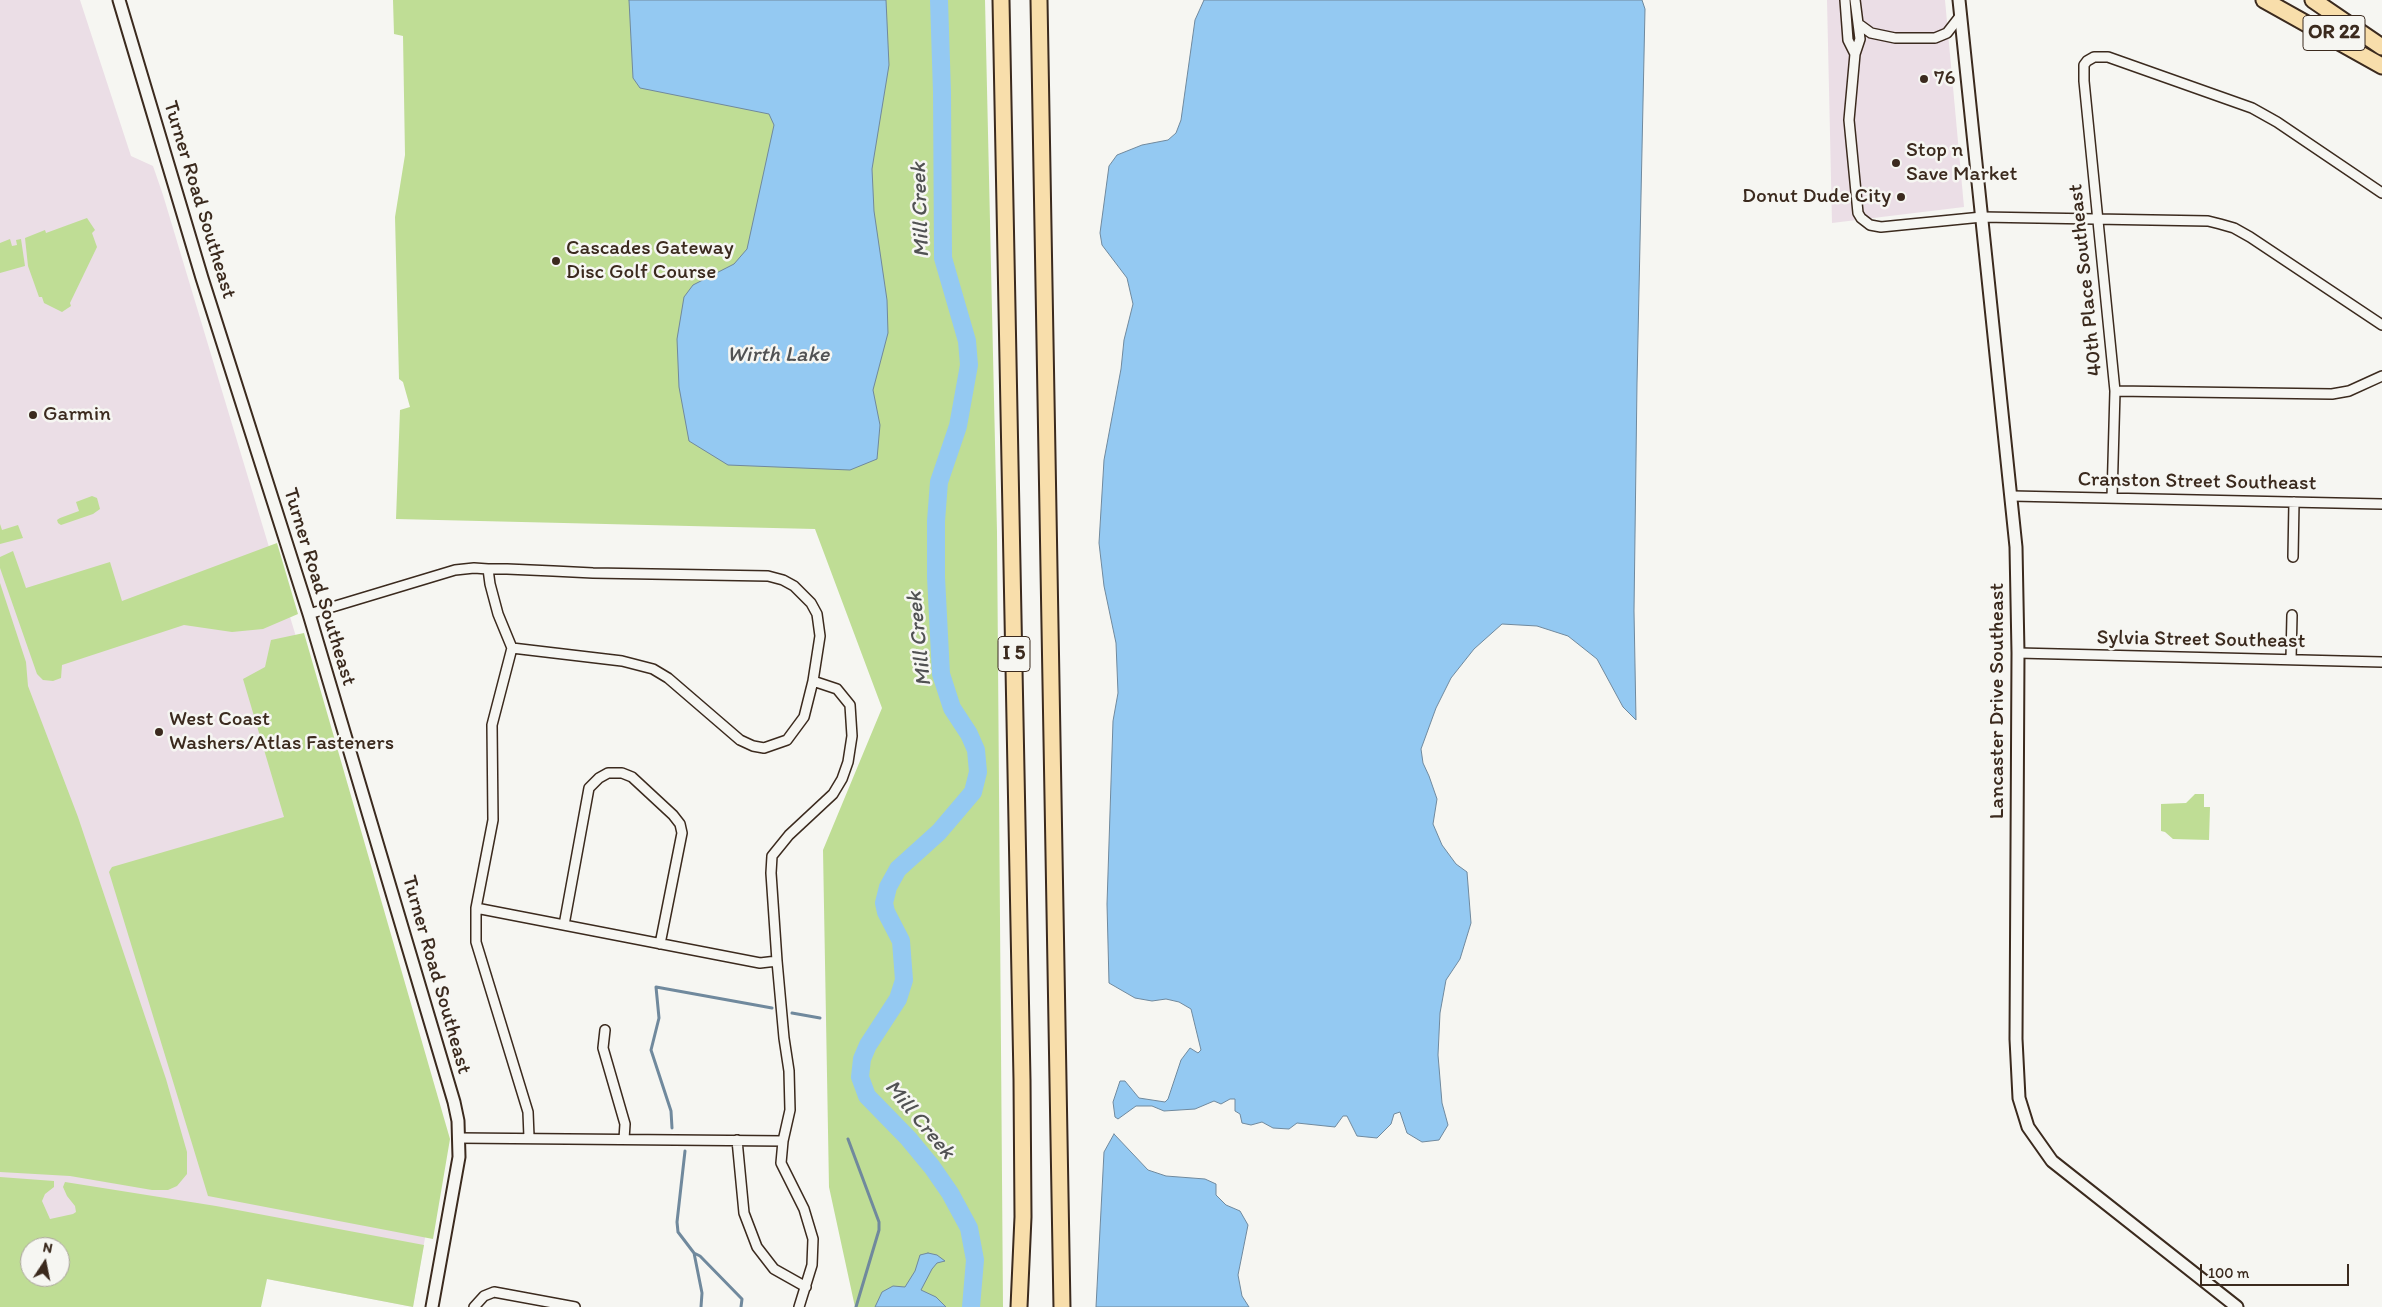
<!DOCTYPE html>
<html>
<head>
<meta charset="utf-8">
<style>
  body { margin:0 }
  #map { position:relative; width:2382px; height:1307px; overflow:hidden; background:#f6f6f2; font-family:Itim,sans-serif }
  canvas { display:block }
  .north { position:absolute; left:20px; top:1237px; width:50px; height:50px; box-sizing:border-box; background:#f6f6f2; border:1px solid #aba49d; border-radius:50%; rotate:11deg; font-size:14px; font-weight:700; line-height:20px; text-align:center; color:#3b2a1e }
  .north::after { content:''; display:block; margin:auto; width:18px; height:22px; background:#3b2a1e; clip-path:polygon(50% 0,100% 100%,50% 72%,0 100%) }
  .scale { position:absolute; left:2200px; top:1264px; width:149px; height:22px; box-sizing:border-box; border:2px solid #3b2a1e; border-top:0; padding-left:6px; font-size:15px; line-height:18px; white-space:nowrap; color:#3b2a1e; -webkit-text-stroke:4px #f6f6f2; paint-order:stroke }
</style>
</head>
<body>
<div id="map">
<canvas width="2382" height="1307"></canvas>
<div class="north">N</div>
<div class="scale">100 m</div>
</div>
<script>
const ctx = document.querySelector('canvas').getContext('2d');
ctx.lineJoin = 'round';
function fill(path, color) {
  ctx.fillStyle = color;
  ctx.fill(path, 'evenodd');
}
function shape(rows) {
  const path = new Path2D();
  for (const r of rows) {
    path.moveTo(r[0], r[1]);
    for (let i = 2; i < r.length; i += 2) path.lineTo(r[i], r[i + 1]);
  }
  return path;
}
function stroke(path, color, width, dash) {
  ctx.strokeStyle = color;
  ctx.lineWidth = width;
  ctx.lineCap = dash ? 'butt' : 'round';
  ctx.setLineDash(dash || []);
  ctx.stroke(path);
}
function label(font, color, halo, rows, align = 'center') {
  ctx.font = font + ' Itim,sans-serif';
  ctx.lineWidth = 5;
  ctx.setLineDash([]);
  ctx.textBaseline = 'middle';
  ctx.strokeStyle = halo;
  ctx.fillStyle = color;
  for (const [text, x, y, turn = 0] of rows) {
    ctx.save();
    ctx.translate(x, y);
    ctx.rotate((+turn || 0) * Math.PI / 180);
    ctx.textAlign = isNaN(turn) ? turn : align;
    if (halo) ctx.strokeText(text, 0, 0);
    ctx.fillText(text, 0, 0);
    ctx.restore();
  }
}
fill(shape([
  [0,0,80,0,131,156,153,166,163,195,297,640,439,1157,413,1307,267,1279,0,1307],
  [30,1247,60,1247,60,1277,30,1277],
  [1827,0,1945,0,1964,207,1832,223]
]), '#ebdee6');
fill(shape([
  [393,0,985,0,997,532,1003,1307,855,1307,829,1187,823,850,882,708,815,529,396,519,400,410,410,407,403,382,399,379,395,217,405,155,403,36,394,34],
  [87,218,95,230,92,233,97,247,70,303,71,306,62,312,44,303,42,297,39,297,28,266,25,238,45,230,46,233],
  [10,239,12,246,17,245,16,240,21,239,25,266,0,273,0,243],
  [92,496,97,498,100,509,93,514,61,525,58,523,57,520,60,518,79,511,76,502],
  [0,524,2,530,18,525,23,538,0,544],
  [277,543,298,614,263,629,232,632,184,625,62,665,61,678,53,681,43,680,37,674,0,568,0,557,13,551,26,588,110,562,122,601],
  [0,583,26,662,28,686,78,817,166,1079,187,1152,187,1174,177,1186,168,1190,152,1190,70,1176,0,1172],
  [304,633,450,1139,433,1239,208,1196,109,872,112,867,284,817,243,679,265,667,271,640],
  [2195,794,2204,794,2204,807,2210,807,2209,840,2173,839,2165,832,2161,831,2161,804,2186,803],
  [0,1177,54,1181,54,1187,45,1194,42,1201,50,1219,73,1214,76,1212,75,1206,67,1196,63,1187,65,1182,216,1206,424,1245,413,1307,267,1279,261,1307,0,1307],
  [30,1247,60,1247,60,1277,30,1277]
]), '#bfdd95');
const water = shape([
  [629,0,886,0,889,65,872,169,874,211,887,300,888,333,873,390,880,425,877,459,850,470,728,465,689,441,679,387,677,339,684,297,693,285,734,264,747,249,774,125,769,114,640,88,633,78,629,0],
  [1204,0,1642,0,1645,9,1637,383,1634,611,1636,720,1623,707,1597,659,1568,636,1537,626,1502,624,1474,649,1451,678,1436,708,1421,749,1423,763,1429,776,1437,799,1433,824,1442,845,1456,864,1467,872,1471,923,1460,959,1446,980,1440,1013,1438,1055,1442,1103,1448,1125,1439,1140,1422,1142,1407,1133,1400,1112,1394,1114,1391,1124,1377,1138,1357,1136,1347,1116,1343,1116,1335,1127,1297,1123,1289,1129,1273,1128,1262,1122,1251,1125,1242,1123,1240,1114,1235,1111,1235,1099,1230,1099,1221,1104,1214,1101,1195,1109,1164,1111,1152,1106,1136,1106,1118,1119,1115,1117,1113,1102,1120,1081,1125,1081,1139,1098,1165,1102,1168,1099,1181,1060,1190,1048,1198,1053,1201,1050,1191,1009,1179,1002,1166,999,1152,1001,1135,998,1109,983,1107,904,1113,721,1118,693,1116,643,1104,586,1099,543,1104,460,1121,369,1124,340,1133,304,1127,278,1102,245,1100,233,1109,166,1117,155,1142,145,1168,140,1176,133,1181,120,1195,20,1204,0],
  [1114,1134,1148,1170,1166,1176,1205,1179,1216,1184,1216,1195,1226,1205,1240,1211,1248,1225,1238,1275,1242,1296,1249,1307,1096,1307,1104,1152,1114,1134],
  [928,1253,937,1255,945,1261,937,1263,932,1269,921,1290,936,1297,946,1307,875,1307,882,1292,893,1286,905,1287,915,1271,920,1255,928,1253]
]);
fill(water, '#94c9f2');
stroke(water, '#70899d', 1);
stroke(shape([
  [792,1013,820,1018],
  [672,1128,671,1111,651,1050,659,1018,656,987,772,1008],
  [848,1139,879,1222,879,1230,856,1307],
  [685,1151,677,1222,678,1232,694,1253,702,1293,701,1307],
  [694,1253,700,1256,742,1299,741,1307]
]), '#70899d', 3);
stroke(shape([
  [939,0,942,92,943,258,967,341,969,365,958,426,939,482,936,521,936,577,941,674,952,708,969,734,976,750,978,772,973,792,939,832,898,869,888,887,884,903,886,912,901,941,904,980,898,999,868,1045,862,1059,860,1077,867,1096,908,1138,932,1167,950,1193,969,1228,975,1260,971,1307]
]), '#94c9f2', 18);
const street = shape([
  [1845,0,1848,40,1855,54],
  [1855,0,1860,39,1855,54,1849,120,1858,213,1861,218,1870,225,1881,227,1982,217,2208,221,2220,224,2234,228,2250,237,2382,325],
  [1860,25,1871,33,1895,38,1935,38,1947,33,1961,15],
  [2115,391,2332,394,2349,391,2382,376],
  [2012,496,2382,504],
  [2112,498,2115,391,2084,81,2084,65,2087,61,2094,57,2108,57,2252,108,2277,122,2382,193],
  [2293,557,2294,502],
  [309,614,455,570,474,568,488,569,507,569,553,571,593,573,768,576,783,580,794,586,811,603,817,614,820,636,813,681,804,717,787,740,764,748,753,746,740,740,668,678,653,669,622,661,512,648,498,614,490,584,488,569],
  [512,648,492,725,493,820,476,908,760,963,777,961,771,873,772,856,789,835,833,794,842,779,848,762,852,736,850,705,837,689,813,681],
  [2018,653,2382,662],
  [2291,659,2292,615],
  [476,908,476,942,528,1112,529,1137],
  [564,925,589,788,599,778,608,773,622,773,632,777,673,815,680,824,682,833,660,944],
  [605,1030,603,1048,625,1124,624,1139],
  [459,1138,783,1141,790,1110,789,1071,784,1038,777,961],
  [737,1140,744,1213,757,1247,774,1269,806,1287],
  [783,1141,781,1163,804,1209,813,1239,812,1265,799,1307],
  [474,1307,484,1296,494,1292,575,1307]
]);
const secondary = shape([
  [119,0,202,278,309,614,454,1102,458,1121,459,1157,432,1307],
  [1959,0,2016,547,2018,653,2016,1039,2019,1098,2028,1127,2052,1161,2237,1307]
]);
const highway = shape([
  [1001,0,1022,1079,1023,1217,1019,1307],
  [1039,0,1062,1307],
  [2264,0,2382,66],
  [2313,0,2382,47]
]);
stroke(street, '#3b2a1e', 12);
stroke(secondary, '#3b2a1e', 15);
stroke(highway, '#3b2a1e', 19);
stroke(street, '#f6f6f2', 9);
stroke(secondary, '#f6f6f2', 11);
stroke(highway, '#f8deab', 15);
for (const [x, y, r, color] of [
  [1924,79,5,"#3b2a1e"],
  [1896,163,5,"#3b2a1e"],
  [1901,197,5,"#3b2a1e"],
  [556,261,5,"#3b2a1e"],
  [33,415,5,"#3b2a1e"],
  [159,732,5,"#3b2a1e"]
]) {
  const dot = new Path2D();
  dot.arc(x, y, r, 0, 2 * Math.PI);
  ctx.fillStyle = color;
  ctx.fill(dot);
  stroke(dot, '#f6f6f2', 2);
}
for (const [x, y, w] of [
  [2334,33,62],
  [1014,654,32]
]) {
  const box = new Path2D();
  box.roundRect(x - w / 2, y - 17.5, w, 35, 4);
  ctx.fillStyle = '#f6f6f2';
  ctx.fill(box);
  stroke(box, '#3b2a1e', 1);
}
label('bold 20px', '#3b2a1e', null, [
  ["OR 22",2334,33],
  ["I 5",1014,654]
]);
label('21px', '#3b2a1e', '#f6f6f2', [
  ["76",1934,79],
  ["Stop n",1906,151],
  ["Save Market",1906,175],
  ["Donut Dude City",1891,197,"right"],
  ["Cascades Gateway",566,249],
  ["Disc Golf Course",566,273],
  ["Garmin",43,415],
  ["West Coast",169,720],
  ["Washers/Atlas Fasteners",169,744]
], 'left');
label('21px', '#3b2a1e', '#f6f6f2', [
  ["Turner Road Southeast",199,200,73],
  ["40th Place Southeast",2086,280,-96],
  ["Cranston Street Southeast",2197,482,1],
  ["Turner Road Southeast",319,587,73],
  ["Sylvia Street Southeast",2201,640,1],
  ["Lancaster Drive Southeast",1998,701,-90],
  ["Turner Road Southeast",436,975,74]
]);
label('italic 22px', '#515253', '#f6f6f2', [
  ["Mill Creek",921,210,-92],
  ["Wirth Lake",778,355],
  ["Mill Creek",920,639,-96],
  ["Mill Creek",919,1120,50]
]);
</script>
</body>
</html>
